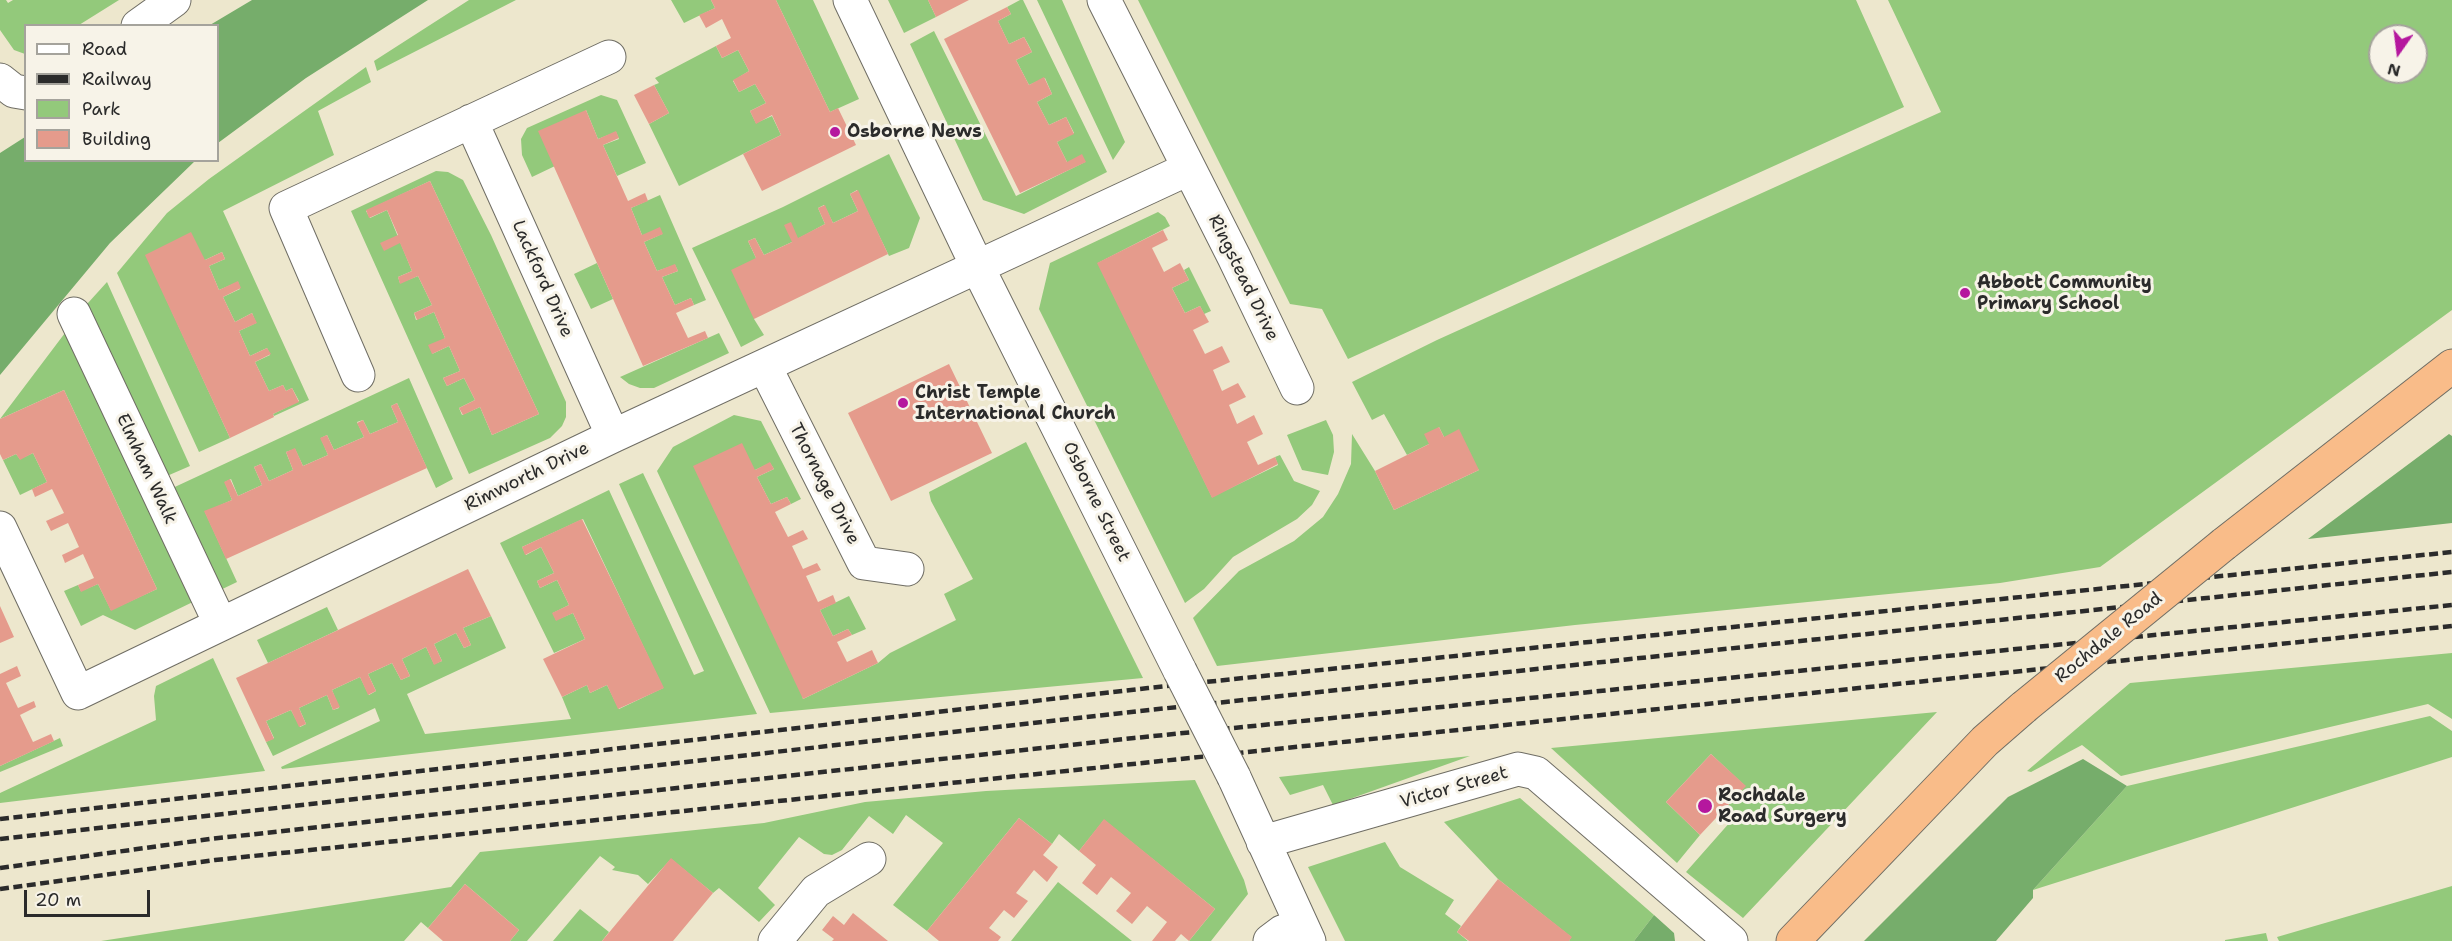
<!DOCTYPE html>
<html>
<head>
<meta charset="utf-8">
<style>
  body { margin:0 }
  #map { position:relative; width:2452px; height:941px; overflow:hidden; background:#ede7cd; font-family:"Shantell Sans",sans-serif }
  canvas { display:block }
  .legend { position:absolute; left:24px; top:24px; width:195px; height:138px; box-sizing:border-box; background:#f7f3e8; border:2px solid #a5a39c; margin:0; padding:8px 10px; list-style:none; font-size:18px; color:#2b2b2b }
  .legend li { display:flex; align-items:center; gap:12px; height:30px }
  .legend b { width:30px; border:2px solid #a5a39c }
  .north { position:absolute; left:2368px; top:24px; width:60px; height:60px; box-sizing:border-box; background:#f7f3e8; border:2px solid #a5a39c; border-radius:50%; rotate:194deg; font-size:16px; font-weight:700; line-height:24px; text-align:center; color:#2b2b2b }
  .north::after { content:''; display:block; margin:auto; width:21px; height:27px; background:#b5179e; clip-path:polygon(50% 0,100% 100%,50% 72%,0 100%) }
  .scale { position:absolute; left:24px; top:890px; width:126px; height:27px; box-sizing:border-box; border:3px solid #2b2b2b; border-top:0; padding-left:8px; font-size:18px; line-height:21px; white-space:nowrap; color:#2b2b2b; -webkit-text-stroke:4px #f7f3e8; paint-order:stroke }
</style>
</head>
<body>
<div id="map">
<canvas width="2452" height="941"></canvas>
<ul class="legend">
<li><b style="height:8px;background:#fff"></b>Road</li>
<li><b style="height:8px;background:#2b2b2b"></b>Railway</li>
<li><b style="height:16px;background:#93c97b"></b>Park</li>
<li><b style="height:16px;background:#e59b8c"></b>Building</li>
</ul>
<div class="north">N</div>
<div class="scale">20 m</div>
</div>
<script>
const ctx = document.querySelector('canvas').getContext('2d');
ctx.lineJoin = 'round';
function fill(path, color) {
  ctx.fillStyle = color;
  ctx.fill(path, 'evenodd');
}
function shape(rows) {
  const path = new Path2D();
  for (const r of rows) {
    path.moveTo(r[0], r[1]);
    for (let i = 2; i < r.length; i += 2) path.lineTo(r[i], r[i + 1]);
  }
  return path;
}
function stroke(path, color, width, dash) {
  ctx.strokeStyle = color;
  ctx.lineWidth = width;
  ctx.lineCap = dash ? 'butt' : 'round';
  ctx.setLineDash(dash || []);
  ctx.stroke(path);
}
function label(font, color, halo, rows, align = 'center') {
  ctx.font = font + ' "Shantell Sans",sans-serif';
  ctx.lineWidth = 6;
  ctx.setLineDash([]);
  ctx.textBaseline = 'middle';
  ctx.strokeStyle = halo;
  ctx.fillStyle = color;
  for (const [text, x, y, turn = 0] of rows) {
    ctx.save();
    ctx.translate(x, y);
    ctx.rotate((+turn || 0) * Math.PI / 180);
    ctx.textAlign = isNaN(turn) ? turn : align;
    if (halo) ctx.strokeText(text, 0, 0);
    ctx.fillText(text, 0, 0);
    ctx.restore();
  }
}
fill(shape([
  [0,0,6,0,8,3,13,0,119,0,79,25,26,26,25,54,14,50,0,30],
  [469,0,516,0,377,71,374,61],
  [671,0,711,0,715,8,684,23],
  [776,0,813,0,859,99,830,112],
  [888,0,928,0,936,17,904,33],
  [1020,0,1023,0,1107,172,1024,214,983,200,910,44,934,31,1016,196,1085,162,1067,162,1057,142,1074,133,1066,117,1049,125,1037,102,1052,94,1045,78,1029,85,1016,60,1032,52,1028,44,1024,37,1009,44,998,21,1011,14,1007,7],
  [1037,0,1062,0,1125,142,1113,160],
  [1138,0,1856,0,1904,107,1348,359,1322,309,1290,304],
  [1888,0,2452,0,2452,310,2100,567,2000,583,1575,625,1217,666,1193,618,1239,571,1294,541,1323,517,1338,494,1351,464,1352,434,1375,471,1394,510,1479,470,1444,437,1439,427,1429,444,1407,455,1384,414,1372,420,1352,382,1437,340,1941,112],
  [2380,36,2416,36,2416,72,2380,72],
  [716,46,722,58,738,50,749,71,733,81,739,92,755,84,766,103,750,111,756,123,772,116,781,135,679,186,649,124,669,113,654,85,659,83,655,78],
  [366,67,371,82,318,111,334,155,223,211,309,400,274,416,273,414,299,401,292,388,286,391,283,385,269,391,255,362,270,355,267,348,250,356,239,331,256,323,252,313,235,322,223,297,240,289,238,282,219,290,209,266,225,259,222,252,205,260,146,255,230,438,199,452,117,273,167,213,209,179],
  [601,95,617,100,646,163,617,176,603,145,619,139,616,132,598,139,586,110,555,166,532,177,522,155,521,139,527,128],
  [889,154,920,218,909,248,889,256,857,190,850,194,858,211,833,223,824,205,818,208,825,224,792,242,764,255,755,238,748,241,756,258,754,319,764,335,741,347,692,248,783,207],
  [436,171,448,172,463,180,491,235,566,402,566,417,562,426,550,438,469,474,351,211],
  [430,181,539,414,492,435,480,407,462,415,459,408,475,400,464,378,447,386,443,378,460,371,449,346,432,354,445,338,434,312,416,320,414,313,432,305,418,276,400,283,398,277,412,271,387,210,370,218,366,211],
  [660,195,706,300,694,305,691,298,675,305,662,277,678,271,675,265,657,271,644,242,662,234,642,235,631,208],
  [1158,212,1165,217,1170,226,1098,263,1212,497,1278,465,1275,457,1280,455,1294,481,1320,491,1312,505,1297,519,1233,557,1204,589,1185,603,1039,309,1050,263],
  [597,263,613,299,591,309,574,274],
  [1189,267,1211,311,1204,314,1200,306,1185,313,1172,288,1189,280,1184,270],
  [107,282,190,466,160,479,78,314],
  [71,325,199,599,135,630,103,615,81,626,64,591,78,585,81,591,98,584,111,610,157,589,64,390,0,419],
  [719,333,729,353,654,388,640,388,629,384,620,377],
  [409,378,453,479,436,488,397,403,391,406,398,422,370,434,363,420,357,422,364,437,334,450,327,435,321,438,328,455,303,466,295,449,286,452,293,470,269,481,261,464,254,467,262,485,238,496,231,479,225,482,232,500,205,512,237,582,212,594,164,492],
  [734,415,761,421,801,499,791,504,787,497,771,504,757,477,774,469,770,463,755,470,803,699,878,663,890,653,956,620,944,594,973,579,931,501,929,492,1026,442,1143,678,770,713,657,471,673,447],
  [1326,420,1333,435,1334,452,1328,475,1302,470,1287,435],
  [33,453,47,482,20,495,3,460,16,454,20,459],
  [643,473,757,714,282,769,281,767,380,721,375,708,273,756,266,742,274,738,266,721,291,710,300,727,306,724,299,708,327,695,333,710,339,708,332,690,360,677,369,695,376,691,368,674,392,663,401,680,410,676,402,659,426,647,434,664,442,661,434,644,456,633,464,648,471,645,463,628,491,616,506,648,407,694,425,734,571,719,562,697,587,685,590,693,607,685,619,709,663,688,583,519,522,547,526,555,541,547,554,573,537,581,540,588,557,580,569,605,553,613,556,620,573,613,585,639,554,653,500,543,609,490,694,675,704,671,619,484],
  [849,596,866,629,852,635,848,629,833,636,820,610],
  [327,607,338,630,268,663,257,640],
  [2452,653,2452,719,2428,704,2121,776,2082,745,2031,772,2027,771,2130,683],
  [213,658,265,771,0,803,0,793,156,720,154,696,156,686],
  [1937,712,1743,918,1686,872,1731,821,1722,812,1745,786,1711,754,1666,802,1700,835,1677,863,1551,748],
  [2430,716,2452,731,2452,757,2033,890,2127,786],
  [60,738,63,746,0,772,0,766],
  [1470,756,1333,805,1323,785,1290,795,1279,777],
  [1195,780,1244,880,1248,894,1211,941,1189,941,1215,909,1104,820,1079,851,1059,834,1052,844,1019,818,927,931,893,905,943,843,906,815,893,834,869,816,842,850,832,855,824,854,799,837,758,888,775,905,759,922,719,888,713,893,671,859,648,884,638,875,612,870,615,867,600,856,527,941,510,941,519,930,465,884,428,928,421,922,404,941,101,941,451,887,480,852,764,823,865,802,986,791],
  [1520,798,1654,915,1634,941,1569,941,1571,937,1498,879,1444,822],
  [1385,842,1400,867,1454,900,1445,914,1461,926,1457,932,1468,941,1345,941,1308,867],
  [1058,882,1132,941,1011,941],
  [2452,886,2452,941,2279,941,2277,937],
  [580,909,609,932,602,941,553,941],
  [2266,933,2268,941,2225,941,2225,940]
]), '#93c97b');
fill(shape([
  [252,0,428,0,306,78,218,143,218,26,210,25],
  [25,137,26,160,195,161,110,243,0,375,0,153],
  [2449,434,2452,436,2452,523,2308,539],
  [2083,759,2127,786,2033,890,2033,898,1996,941,1864,941,2008,797],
  [1654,915,1674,933,1675,941,1634,941]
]), '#76ad6b');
fill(shape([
  [711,0,776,0,830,112,838,108,856,145,762,191,743,154,781,135,772,115,756,124,750,111,766,103,755,84,739,92,733,80,749,71,738,50,722,58,716,46,731,38,722,19,706,28,699,15,715,8],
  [928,0,969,0,936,17],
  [1007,7,1011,14,998,21,1009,44,1024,37,1032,52,1016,60,1029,85,1044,77,1052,94,1037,102,1049,125,1066,117,1074,134,1057,142,1067,162,1082,154,1086,162,1020,193,944,39],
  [654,85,669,113,649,124,634,95],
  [586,110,598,139,616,131,619,138,603,145,628,201,645,193,648,201,631,208,642,235,660,227,663,234,644,242,657,271,675,264,678,271,662,277,675,305,691,298,694,305,676,313,688,338,705,331,708,338,643,366,538,131],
  [430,181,539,414,492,435,480,407,463,415,459,408,475,400,464,378,447,386,443,378,460,371,449,346,432,354,428,345,445,338,434,312,417,320,414,313,432,305,418,276,400,284,398,277,412,271,400,243,384,251,380,243,398,235,387,210,369,218,366,210],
  [858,190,888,254,754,319,731,270,756,258,748,241,755,238,764,255,792,242,784,225,791,222,798,238,825,224,818,208,825,205,833,223,858,211,850,194],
  [1163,230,1168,240,1152,248,1164,272,1180,263,1189,280,1172,288,1185,313,1200,306,1209,322,1193,330,1205,354,1222,346,1230,362,1213,370,1222,391,1238,383,1246,397,1229,405,1237,424,1254,415,1263,434,1247,442,1258,465,1275,457,1278,464,1212,498,1097,263],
  [191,232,205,260,222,252,225,259,209,266,219,290,238,281,241,288,223,297,235,322,252,313,257,323,239,331,250,356,267,348,271,354,255,362,269,391,283,385,286,391,292,388,299,402,273,414,274,417,230,438,145,255],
  [949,364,992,453,891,501,848,413],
  [64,390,157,589,111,611,98,584,81,592,78,585,94,578,83,554,65,563,62,555,79,547,68,523,51,531,46,521,64,513,52,489,35,497,32,489,47,482,33,453,20,460,16,454,3,460,0,454,0,419],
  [397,403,427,468,226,559,204,511,232,500,224,482,230,479,238,496,262,485,254,467,261,464,269,481,293,470,286,452,295,448,303,466,328,455,320,438,327,435,334,450,364,437,357,423,363,420,370,434,398,422,391,406],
  [1439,427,1444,437,1459,429,1479,470,1394,510,1375,471,1429,444,1424,434],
  [742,443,755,470,770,462,774,469,757,477,771,504,787,497,791,504,775,512,788,537,803,530,808,539,792,546,803,569,817,563,821,570,806,576,818,602,833,595,836,603,820,610,833,636,848,629,852,635,837,642,847,662,872,650,878,663,803,699,693,466],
  [582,519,664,688,618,709,607,685,590,693,587,685,562,697,543,659,585,639,573,613,556,621,552,613,569,605,557,580,540,588,537,581,554,573,541,547,525,555,522,547],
  [468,569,491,616,463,628,471,645,464,648,456,633,434,644,442,661,434,665,426,647,402,659,410,676,401,680,392,663,368,674,376,691,368,695,360,677,332,690,340,707,333,710,327,695,299,708,306,724,299,727,291,710,266,721,274,739,266,742,236,678],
  [0,606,14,637,0,643],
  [17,666,21,676,6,683,18,708,34,701,36,707,20,715,33,742,51,734,54,741,0,766,0,674],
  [1711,754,1746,786,1700,835,1666,802],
  [1019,818,1052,844,1043,855,1058,867,1047,882,1034,870,1016,893,1028,901,1014,918,1004,910,989,928,1001,937,998,941,939,941,927,931],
  [1104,819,1215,909,1189,941,1181,934,1175,941,1152,941,1167,922,1147,906,1132,924,1116,911,1131,893,1111,877,1097,895,1082,883,1096,865,1079,851],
  [671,858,713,893,673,941,602,941],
  [1498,879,1572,937,1569,941,1469,941,1457,932],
  [465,884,519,930,510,941,443,941,428,928],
  [853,913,888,941,832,941,834,939,822,930,833,916,844,925]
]), '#e59b8c');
const minor = shape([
  [850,0,978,268,1180,671],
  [1104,0,1234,257,1297,388],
  [138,26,174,0],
  [0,80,14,91,26,93],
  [471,121,613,436],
  [74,314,220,623],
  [765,367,864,563,907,569],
  [358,375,286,208,609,57],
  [0,528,78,693,613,436,1188,169],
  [1234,777,1309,941],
  [1263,842,1518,769,1536,773,1731,941],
  [775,941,816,891,869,859],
  [1270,941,1282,932,1301,925]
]);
const highway = shape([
  [2224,544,2452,366],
  [1793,941,1985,741,2024,707]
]);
stroke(minor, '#6f6d64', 35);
stroke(highway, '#6f6d64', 35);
stroke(minor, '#fff', 33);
stroke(highway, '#f9bc89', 33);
stroke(shape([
  [0,819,1148,688,2452,552],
  [0,839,1140,711,2452,572],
  [0,868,210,839,1134,738,2452,605],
  [0,889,215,860,2452,626]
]), '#2b2b2b', 4.5, [9, 4.5]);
const minorBridge = shape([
  [1180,671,1234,777]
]);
const highwayBridge = shape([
  [2024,707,2224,544]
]);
stroke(minorBridge, '#6f6d64', 35, []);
stroke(highwayBridge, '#6f6d64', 35, []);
stroke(minorBridge, '#fff', 33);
stroke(highwayBridge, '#f9bc89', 33);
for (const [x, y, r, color] of [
  [835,132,6,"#b5179e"],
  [1965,293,6,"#b5179e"],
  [903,403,6,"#b5179e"],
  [1705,806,8,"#b5179e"]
]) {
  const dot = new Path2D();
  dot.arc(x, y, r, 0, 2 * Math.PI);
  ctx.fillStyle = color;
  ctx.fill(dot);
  stroke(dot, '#f7f3e8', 2);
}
label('bold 18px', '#2b2b2b', '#f7f3e8', [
  ["Osborne News",847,132],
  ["Abbott Community",1977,283],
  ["Primary School",1977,304],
  ["Christ Temple",915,393],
  ["International Church",915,414],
  ["Rochdale",1718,796],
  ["Road Surgery",1718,817]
], 'left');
label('18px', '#2b2b2b', '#f7f3e8', [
  ["Ringstead Drive",1243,278,64],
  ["Lackford Drive",542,279,66],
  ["Elmham Walk",146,469,65],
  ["Rimworth Drive",527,477,-26],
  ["Thornage Drive",824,484,63],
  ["Osborne Street",1096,502,64],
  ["Rochdale Road",2109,638,-39],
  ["Victor Street",1454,788,-16]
]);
</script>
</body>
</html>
